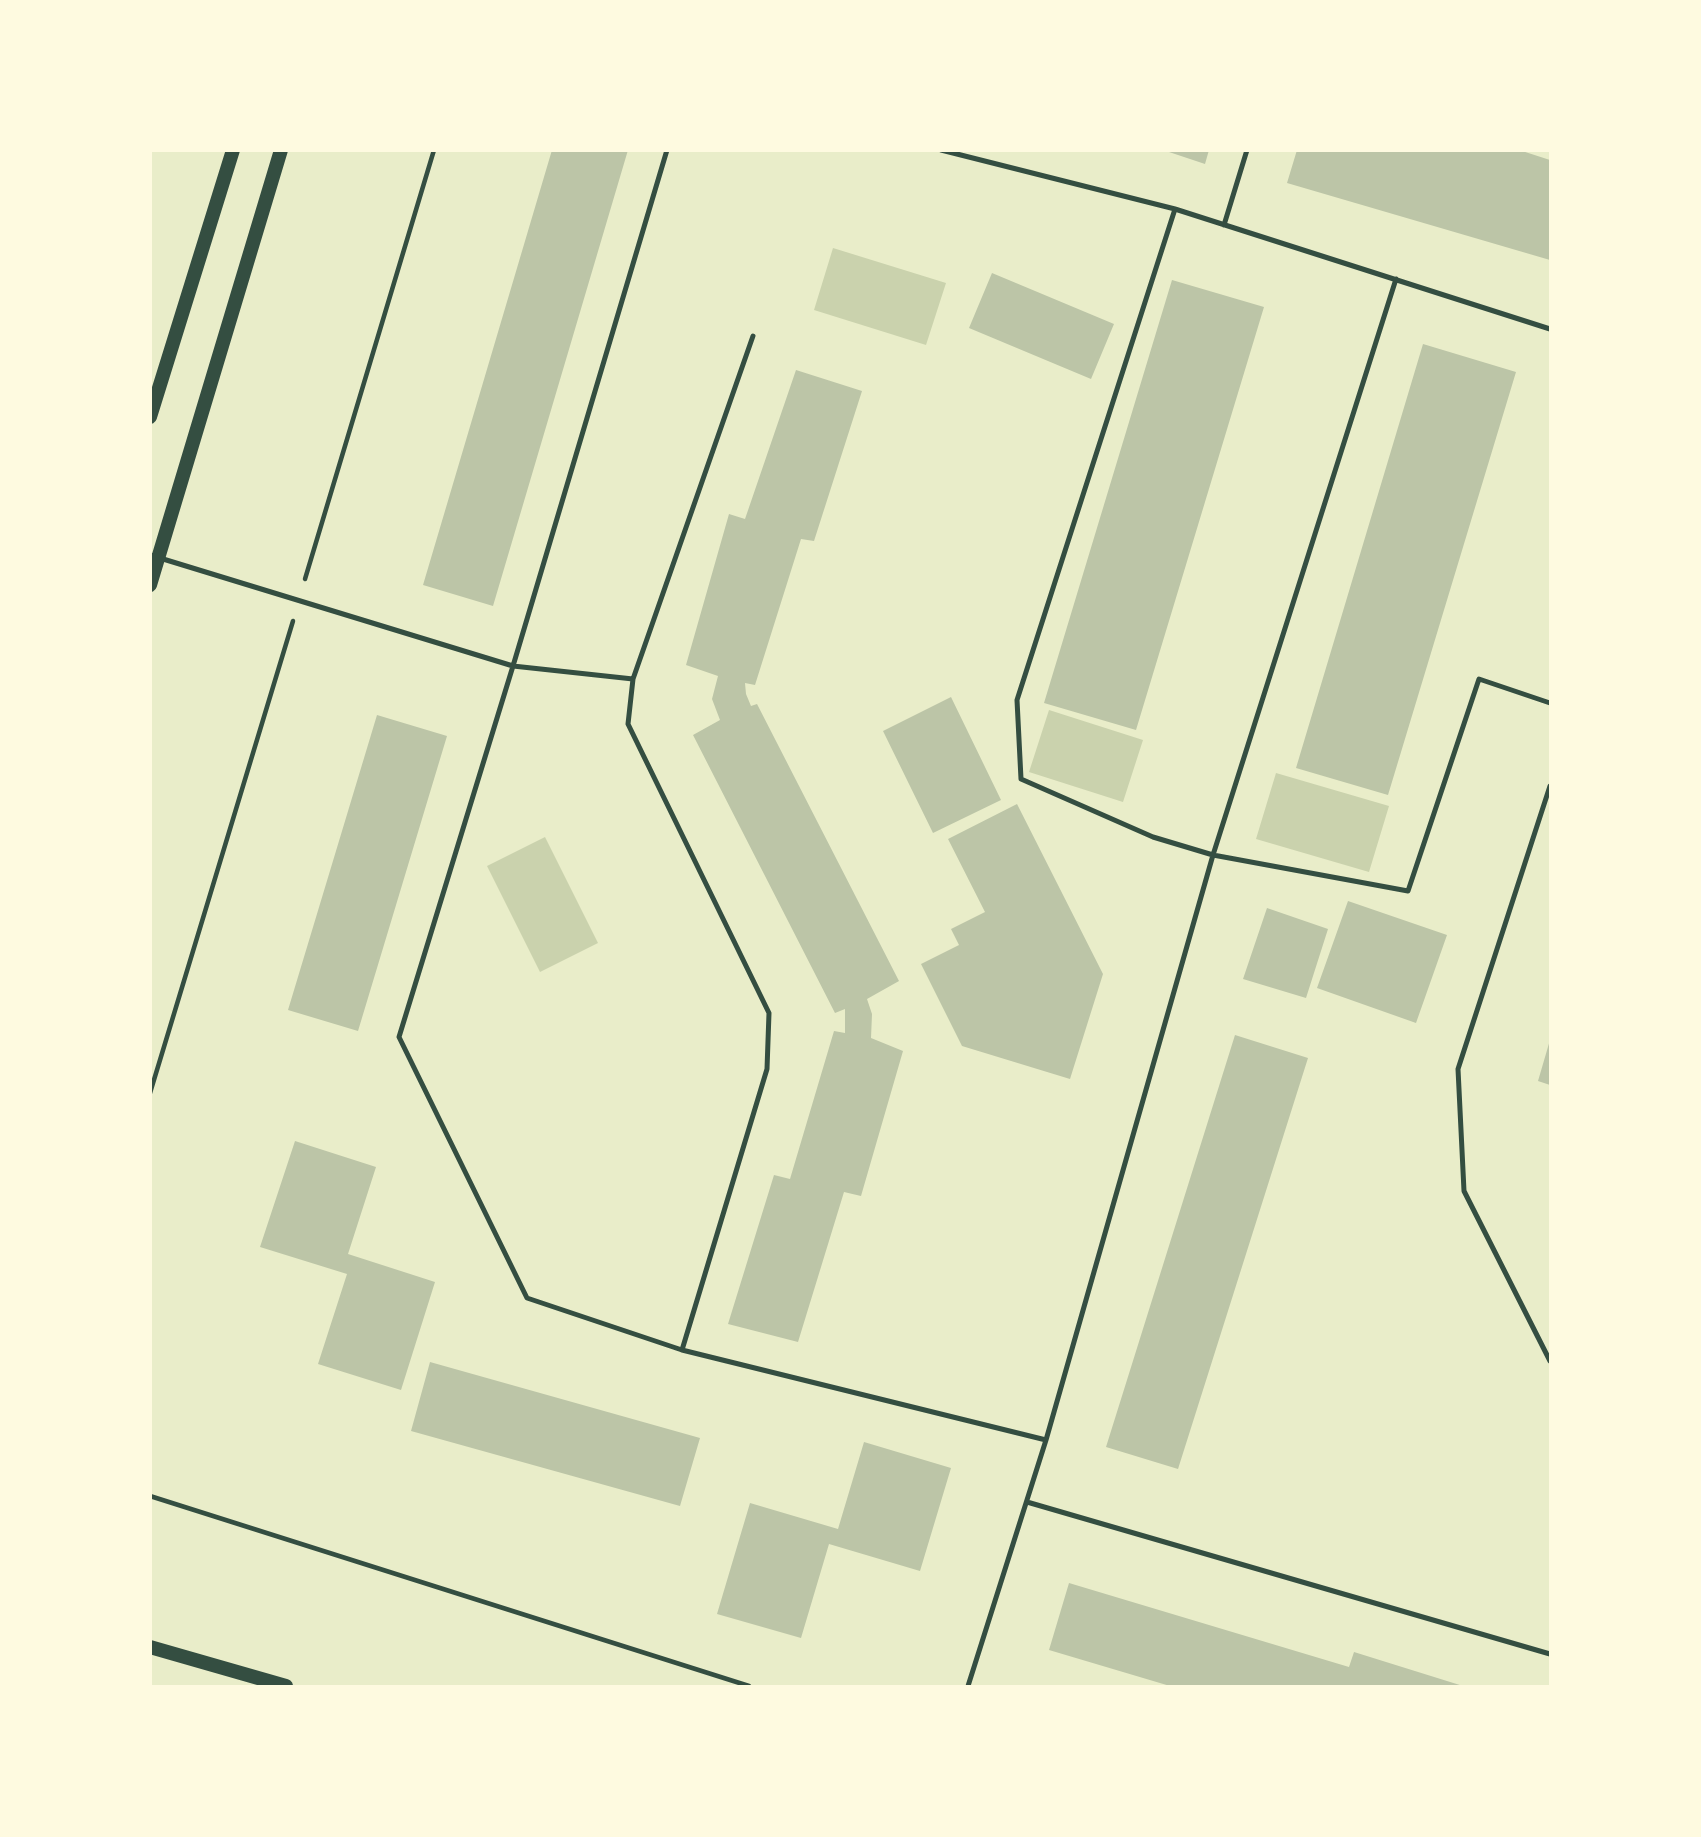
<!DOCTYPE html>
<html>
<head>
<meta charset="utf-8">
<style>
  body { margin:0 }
  #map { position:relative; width:1701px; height:1837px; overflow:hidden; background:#e9edc9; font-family:"Open Sans",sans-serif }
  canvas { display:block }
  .frame { position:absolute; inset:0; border:152px solid #fefae0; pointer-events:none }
</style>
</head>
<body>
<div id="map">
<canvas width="1701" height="1837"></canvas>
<div class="frame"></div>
</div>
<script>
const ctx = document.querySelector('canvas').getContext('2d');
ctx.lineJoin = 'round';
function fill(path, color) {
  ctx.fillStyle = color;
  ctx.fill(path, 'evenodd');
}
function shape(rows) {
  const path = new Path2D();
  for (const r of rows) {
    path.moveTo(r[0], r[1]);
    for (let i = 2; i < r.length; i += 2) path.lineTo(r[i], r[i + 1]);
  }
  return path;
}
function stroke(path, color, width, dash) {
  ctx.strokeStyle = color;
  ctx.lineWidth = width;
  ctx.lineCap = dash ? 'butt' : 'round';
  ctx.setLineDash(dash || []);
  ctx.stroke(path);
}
fill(shape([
  [833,248,946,283,926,345,814,310],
  [1049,710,1143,740,1123,802,1029,772],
  [1276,773,1389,806,1369,872,1256,839],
  [545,837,598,943,540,972,487,866]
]), '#cad2ad');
fill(shape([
  [552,150,628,150,493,606,423,585],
  [1163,150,1209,150,1205,164],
  [1297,150,1519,150,1550,160,1550,260,1287,183],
  [992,273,1114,324,1091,379,969,328],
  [1172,280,1264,307,1136,730,1044,703],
  [1423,344,1516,372,1388,795,1296,768],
  [796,370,862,391,814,541,801,539,755,685,745,683,746,694,751,706,757,704,899,981,867,999,872,1014,871,1038,903,1051,861,1196,844,1192,798,1342,728,1324,774,1175,790,1179,834,1031,845,1033,845,1009,835,1013,693,735,720,720,712,699,718,676,686,665,729,514,745,519],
  [951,697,1001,800,933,833,883,731],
  [377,715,447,736,358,1031,288,1010],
  [1017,804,1103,974,1070,1079,962,1046,921,964,959,945,951,929,985,912,948,839],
  [1348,901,1447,935,1416,1023,1317,988],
  [1267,908,1328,929,1306,998,1243,979],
  [1235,1035,1308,1058,1178,1469,1106,1447],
  [1550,1040,1550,1085,1538,1081],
  [295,1141,376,1167,348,1254,435,1282,401,1390,318,1364,347,1274,260,1247],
  [430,1362,700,1438,680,1506,411,1431],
  [864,1442,951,1468,920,1571,829,1544,801,1638,717,1614,750,1503,838,1529],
  [1069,1583,1349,1667,1354,1652,1463,1686,1170,1686,1049,1650]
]), '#bcc5a7');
stroke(shape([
  [305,579,434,150],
  [150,1093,293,621],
  [150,1496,749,1686]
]), '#344e41', 4.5);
stroke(shape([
  [667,150,513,666,399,1037,527,1298,682,1350,767,1069,769,1013,628,724,633,679,753,336],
  [941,150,1175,209,1550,329],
  [1175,209,1017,700,1021,779,1153,837,1213,855,1408,891,1479,679,1550,703],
  [1224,225,1247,150],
  [150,555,513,666,633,679],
  [1550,786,1458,1069,1464,1191,1550,1361],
  [682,1350,1046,1440],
  [1027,1502,1550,1654],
  [968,1686,1046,1440,1213,855,1396,279]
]), '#344e41', 5);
stroke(shape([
  [150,417,233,150],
  [150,585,281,150],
  [150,1647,286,1686]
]), '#344e41', 14);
</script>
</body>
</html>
